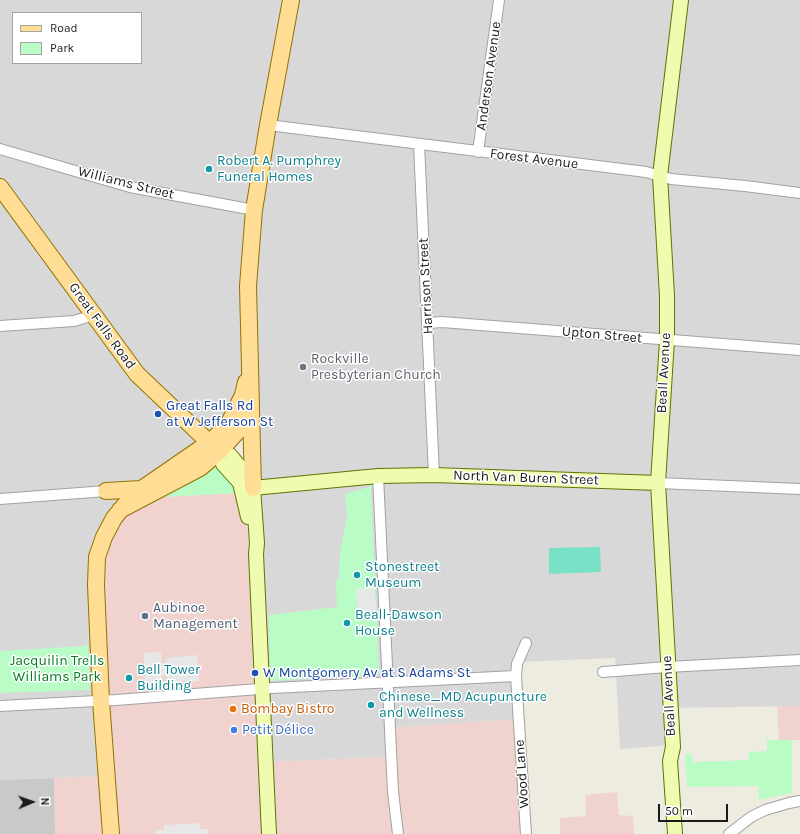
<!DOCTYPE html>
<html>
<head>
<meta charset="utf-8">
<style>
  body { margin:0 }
  #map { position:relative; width:800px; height:834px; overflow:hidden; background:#eeebe0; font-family:Karla,sans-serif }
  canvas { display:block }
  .legend { position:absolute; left:12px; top:12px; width:130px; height:52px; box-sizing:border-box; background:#fff; border:1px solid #a4a4a4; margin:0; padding:5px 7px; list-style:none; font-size:12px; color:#1b1b1b }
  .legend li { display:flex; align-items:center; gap:8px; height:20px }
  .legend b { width:20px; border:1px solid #a4a4a4 }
  .north { position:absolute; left:12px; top:782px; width:40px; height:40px; -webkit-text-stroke:3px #fff; paint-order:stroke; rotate:88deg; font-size:11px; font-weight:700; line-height:16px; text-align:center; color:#1b1b1b }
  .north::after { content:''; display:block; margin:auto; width:14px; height:18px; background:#1b1b1b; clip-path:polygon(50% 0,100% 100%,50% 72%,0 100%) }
  .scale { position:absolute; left:658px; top:804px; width:70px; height:18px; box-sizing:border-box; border:2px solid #1b1b1b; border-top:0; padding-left:5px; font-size:12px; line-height:14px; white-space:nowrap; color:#1b1b1b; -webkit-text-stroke:3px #fff; paint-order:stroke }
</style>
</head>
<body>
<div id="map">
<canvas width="800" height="834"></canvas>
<ul class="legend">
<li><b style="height:5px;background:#ffdd94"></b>Road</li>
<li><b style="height:11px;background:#b9fcc6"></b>Park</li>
</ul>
<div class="north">N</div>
<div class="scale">50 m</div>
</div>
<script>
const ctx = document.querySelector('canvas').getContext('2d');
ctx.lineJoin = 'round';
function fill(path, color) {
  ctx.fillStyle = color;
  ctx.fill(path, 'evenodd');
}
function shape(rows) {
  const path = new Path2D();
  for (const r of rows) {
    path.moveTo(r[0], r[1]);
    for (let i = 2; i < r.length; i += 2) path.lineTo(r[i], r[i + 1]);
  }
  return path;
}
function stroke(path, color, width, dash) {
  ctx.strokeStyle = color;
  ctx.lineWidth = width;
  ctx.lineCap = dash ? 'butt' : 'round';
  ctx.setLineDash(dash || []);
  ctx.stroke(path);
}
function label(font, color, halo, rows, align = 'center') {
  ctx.font = font + ' Karla,sans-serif';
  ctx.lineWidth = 3;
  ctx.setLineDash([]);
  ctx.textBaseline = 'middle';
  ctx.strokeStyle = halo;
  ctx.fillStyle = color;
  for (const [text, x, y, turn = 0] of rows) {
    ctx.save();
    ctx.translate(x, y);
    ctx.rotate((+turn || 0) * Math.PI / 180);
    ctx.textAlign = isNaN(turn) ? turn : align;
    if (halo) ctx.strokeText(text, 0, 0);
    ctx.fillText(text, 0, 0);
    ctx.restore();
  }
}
fill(shape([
  [0,0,800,0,800,706,670,708,672,745,620,749,615,658,518,662,519,719,391,728,391,757,266,762,251,368,237,409,133,495,107,776,0,780],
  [13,13,141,13,141,63,13,63]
]), '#d9d8d8');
fill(shape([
  [240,493,250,542,256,554,266,762,391,757,390,728,519,719,526,834,55,834,54,778,107,776,96,585,114,518,159,497],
  [777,706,800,706,800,740,779,740],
  [617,792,619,815,633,816,634,834,560,834,560,818,586,816,585,795]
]), '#f0d3ce');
fill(shape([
  [54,778,55,834,0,834,0,780]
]), '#c9c9c9');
fill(shape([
  [213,467,223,470,231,480,238,493,159,497],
  [372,486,371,488,379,674,270,681,269,615,337,607,336,580,339,579,340,552,347,517,345,494],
  [88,644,90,690,0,693,0,651,84,646],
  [767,740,792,740,792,793,759,800,758,786,687,787,685,754,691,753,693,762,748,760,749,752,767,751]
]), '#b9fcc6');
fill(shape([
  [600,547,601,572,549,574,549,548]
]), '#79e1c6');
fill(shape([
  [374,588,376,612,358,613,356,589],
  [161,652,162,666,166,665,166,658,197,655,199,681,167,683,166,675,162,675,163,684,145,685,144,653],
  [199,823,200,829,208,829,208,834,156,834,155,830,164,830,164,825]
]), '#e7e7e7');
const street = shape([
  [268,125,646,172,671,179,745,186,800,193],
  [419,144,434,475],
  [0,149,130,187,254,210],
  [478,152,499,0],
  [427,323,442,322,800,350],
  [0,326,74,321,94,315],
  [378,476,393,792,398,834],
  [658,483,800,489],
  [0,499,106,491],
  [526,643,517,664,516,676,526,834],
  [603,672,667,667,800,660],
  [0,706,116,700,272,688,516,676],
  [729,834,751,817,765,810,789,803,800,801]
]);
const secondary = shape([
  [219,452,230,455,249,478,253,488,257,543,256,554,269,834],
  [219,452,223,464,240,483,248,517],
  [253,488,378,476,434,475,658,483],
  [675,834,670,761,673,747,658,483,667,340,667,296,660,176,681,0]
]);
const primary = shape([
  [0,187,137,374,217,450],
  [251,410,253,488],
  [106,491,141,489],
  [120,510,200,468,219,452,244,424,251,407,248,286,254,210,268,125,291,0],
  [111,834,101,701,96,585,97,557,104,537,114,518,133,495,210,442,228,425,243,395,246,382]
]);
stroke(street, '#a2a2a2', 12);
stroke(secondary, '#5a7500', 16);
stroke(primary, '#937300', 18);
stroke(street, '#fff', 10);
stroke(secondary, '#effcaf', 14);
stroke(primary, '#ffdd94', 16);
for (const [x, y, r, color] of [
  [209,169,4,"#0f9aa8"],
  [303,367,4,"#6b7280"],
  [158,414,4,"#1a4fb4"],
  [357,575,4,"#0f9aa8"],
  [145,616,4,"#5c6f8a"],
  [347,623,4,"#0f9aa8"],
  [255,673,4,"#1a4fb4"],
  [129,678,4,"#0f9aa8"],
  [371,705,4,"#0f9aa8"],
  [233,709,4,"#e8710a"],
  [234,730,4,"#3f7fe0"]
]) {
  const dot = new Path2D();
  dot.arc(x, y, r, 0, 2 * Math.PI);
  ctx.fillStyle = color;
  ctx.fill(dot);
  stroke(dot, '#fff', 1.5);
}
label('14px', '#1b1b1b', '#fff', [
  ["Anderson Avenue",489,76,-82],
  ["Forest Avenue",534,159,7],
  ["Williams Street",126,183,14],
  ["Harrison Street",426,286,-93],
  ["Great Falls Road",102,326,54],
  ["Upton Street",602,335,5],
  ["Beall Avenue",664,373,-87],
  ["North Van Buren Street",526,478,2],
  ["Beall Avenue",669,696,-93],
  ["Wood Lane",522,774,-94]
]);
label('14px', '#0d838f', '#fff', [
  ["Robert A. Pumphrey",217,161],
  ["Funeral Homes",217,177],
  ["Stonestreet",365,567],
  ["Museum",365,583],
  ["Beall-Dawson",355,615],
  ["House",355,631],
  ["Bell Tower",137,670],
  ["Building",137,686],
  ["Chinese_MD Acupuncture",379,697],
  ["and Wellness",379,713]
], 'left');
label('14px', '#5b616d', '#fff', [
  ["Rockville",311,359],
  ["Presbyterian Church",311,375]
], 'left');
label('14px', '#164399', '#fff', [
  ["Great Falls Rd",166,406],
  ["at W Jefferson St",166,422],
  ["W Montgomery Av at S Adams St",263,673]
], 'left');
label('14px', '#4e5e75', '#fff', [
  ["Aubinoe",153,608],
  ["Management",153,624]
], 'left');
label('14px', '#067c1e', '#fff', [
  ["Jacquilin Trells",57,661],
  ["Williams Park",57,677]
]);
label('14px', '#c56008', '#fff', [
  ["Bombay Bistro",241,709]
], 'left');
label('14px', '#366cbe', '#fff', [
  ["Petit Délice",242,730]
], 'left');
</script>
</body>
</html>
